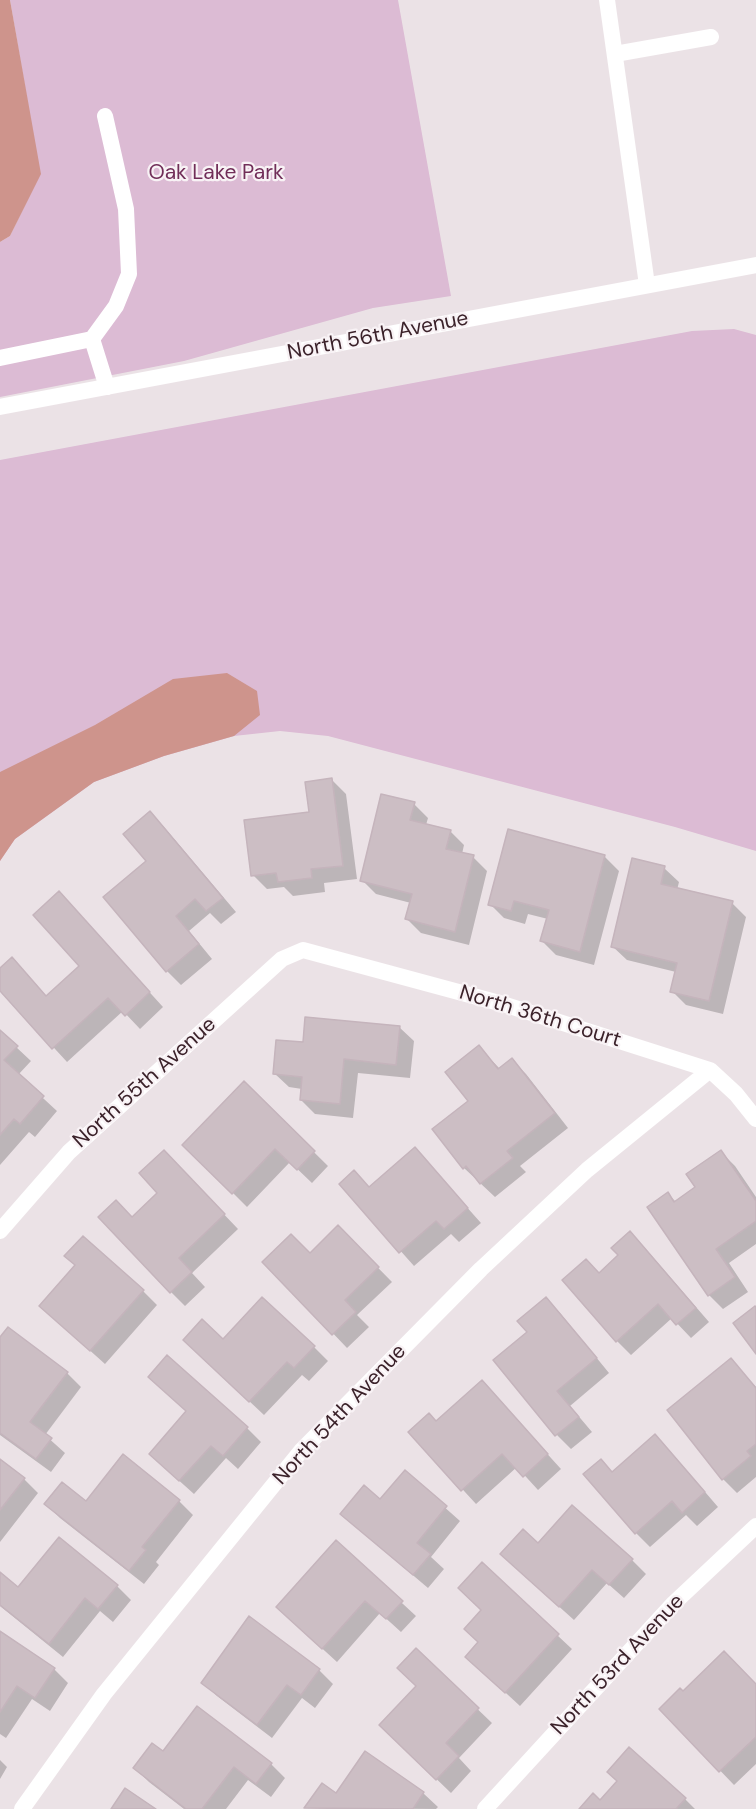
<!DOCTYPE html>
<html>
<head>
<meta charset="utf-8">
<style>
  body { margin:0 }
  canvas { display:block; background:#ebe2e6 }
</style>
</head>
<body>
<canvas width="756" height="1809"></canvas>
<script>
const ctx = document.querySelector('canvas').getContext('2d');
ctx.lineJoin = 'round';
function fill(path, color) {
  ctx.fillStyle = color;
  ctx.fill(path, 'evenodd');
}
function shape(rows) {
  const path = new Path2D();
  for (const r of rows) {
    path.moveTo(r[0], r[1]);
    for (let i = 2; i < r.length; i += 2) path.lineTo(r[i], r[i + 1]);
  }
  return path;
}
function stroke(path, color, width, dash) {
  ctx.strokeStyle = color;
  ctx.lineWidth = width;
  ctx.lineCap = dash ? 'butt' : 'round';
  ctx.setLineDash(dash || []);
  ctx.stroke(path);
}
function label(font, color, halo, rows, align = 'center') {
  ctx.font = font + ' "DM Sans",sans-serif';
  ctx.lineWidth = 4.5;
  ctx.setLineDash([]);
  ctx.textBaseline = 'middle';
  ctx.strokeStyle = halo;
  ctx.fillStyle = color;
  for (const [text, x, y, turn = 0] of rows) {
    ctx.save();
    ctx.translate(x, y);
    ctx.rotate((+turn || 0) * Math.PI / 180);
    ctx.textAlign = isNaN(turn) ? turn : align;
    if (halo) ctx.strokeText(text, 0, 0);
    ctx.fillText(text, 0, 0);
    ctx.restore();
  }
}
fill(shape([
  [10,0,398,0,451,296,373,308,184,361,0,397,0,242,10,236,40,174],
  [734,329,756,335,756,851,675,827,328,736,280,731,234,736,164,756,94,782,15,839,0,861,0,460,692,331]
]), '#dcbbd4');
fill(shape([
  [0,0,10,0,41,174,10,236,0,242],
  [227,673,257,691,260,715,234,736,164,756,94,782,15,839,0,861,0,772,95,725,173,679]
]), '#ce948c');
fill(shape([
  [332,780,346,794,357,879,324,883,325,892,293,896,284,887,267,889,253,875,311,813],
  [414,804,428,818,426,825,450,831,464,845,462,854,473,857,487,871,469,945,421,933,407,919,411,903,376,894,362,880],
  [150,813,164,827,236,912,221,924,210,913,189,931,212,959,181,985,167,971,148,861],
  [605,857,619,871,594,965,556,955,542,941,548,919,528,914,525,924,504,918,490,904],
  [664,868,679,882,677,890,732,903,746,917,723,1014,686,1005,672,991,676,972,627,960,612,946],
  [73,908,163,1007,140,1029,123,1011,67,1062,0,989,0,970,26,973,47,997,81,966],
  [399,1027,414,1041,410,1078,358,1073,353,1118,315,1114,301,1100,302,1089,289,1087,274,1073,304,1044],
  [0,1032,31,1061,18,1075,57,1111,35,1137,29,1132,0,1165],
  [479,1047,500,1069,512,1060,526,1074,568,1128,520,1166,526,1172,495,1197,464,1168],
  [244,1083,328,1166,312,1183,290,1162,247,1207,185,1145],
  [415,1149,481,1223,459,1242,451,1234,414,1266,341,1184,370,1188],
  [721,1152,735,1166,756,1197,756,1244,729,1263,748,1292,723,1309,709,1295,668,1194,676,1202,697,1188],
  [178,1166,238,1229,192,1273,205,1287,185,1306,171,1292,132,1219,159,1193],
  [338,1227,392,1282,357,1315,369,1327,347,1348,265,1262,310,1255],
  [644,1247,709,1322,691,1338,672,1318,631,1355,617,1341,599,1274],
  [143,1291,157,1305,105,1364,56,1320],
  [546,1299,560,1313,609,1373,570,1406,592,1432,571,1449,557,1435,495,1360,529,1332],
  [0,1340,67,1373,81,1387,45,1435,65,1453,51,1472,0,1435],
  [223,1341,314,1347,328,1361,309,1381,302,1375,264,1415,199,1354],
  [731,1360,756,1387,756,1477,737,1493,723,1479],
  [482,1382,561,1469,538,1490,517,1467,476,1504,410,1432,437,1422],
  [247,1428,261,1442,238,1469,226,1458,194,1494,165,1468],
  [669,1450,718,1507,697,1526,686,1515,650,1547,636,1533,613,1473],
  [0,1461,24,1479,38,1493,0,1542],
  [405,1472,460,1521,431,1557,444,1569,428,1588,356,1527],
  [179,1501,193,1515,156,1562,159,1565,144,1584,60,1518,46,1504],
  [336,1542,416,1616,401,1632,380,1613,337,1662,292,1621],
  [538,1545,632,1560,646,1574,624,1598,607,1583,574,1620,516,1568],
  [482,1565,572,1649,520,1706,482,1671,480,1643,483,1610],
  [0,1574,19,1589,117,1586,131,1600,113,1622,100,1611,63,1657,0,1606],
  [250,1618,319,1670,333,1684,315,1708,302,1698,272,1738,217,1696,203,1682],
  [0,1633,54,1669,68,1683,50,1711,32,1699,6,1738,0,1734],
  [416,1650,492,1723,459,1758,471,1771,451,1793,395,1739,417,1687],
  [756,1686,756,1764,734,1785,661,1709,683,1693],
  [198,1708,271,1764,285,1778,271,1797,248,1780,226,1809,184,1809,149,1782,135,1768,163,1753],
  [365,1753,423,1793,438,1807,436,1809,306,1808,336,1795],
  [0,1760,7,1767,0,1779],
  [685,1799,695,1809,581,1809,600,1802]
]), '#0003');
const building = shape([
  [332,778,343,866,311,869,312,878,278,882,276,873,251,876,244,820,309,812,305,782,332,778],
  [381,794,415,802,410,820,451,830,446,849,474,855,455,932,405,919,412,894,360,881,381,794],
  [150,811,223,898,206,911,195,899,176,916,199,944,166,972,103,897,146,861,123,834,150,811],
  [508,829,605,855,580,952,540,941,549,910,514,901,511,911,488,905,508,829],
  [632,858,665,866,661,884,733,901,709,1001,670,992,677,963,611,947,632,858],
  [59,891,150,992,125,1016,108,998,52,1049,0,991,0,968,12,957,46,996,79,966,33,915,59,891],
  [305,1017,400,1026,396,1065,344,1059,340,1104,300,1100,302,1077,273,1074,276,1040,303,1042,305,1017],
  [0,1030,18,1046,4,1060,44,1096,20,1124,14,1119,0,1135,0,1030],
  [479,1045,498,1069,512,1058,555,1113,507,1151,513,1158,480,1184,466,1166,463,1169,432,1129,468,1101,445,1072,479,1045],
  [244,1081,315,1151,297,1170,275,1149,232,1194,182,1145,244,1081],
  [415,1147,468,1208,444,1229,436,1221,399,1253,339,1184,354,1170,369,1187,415,1147],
  [164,1150,225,1214,179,1258,192,1272,170,1293,98,1217,116,1200,132,1217,157,1193,139,1173,164,1150],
  [721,1150,756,1201,756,1221,716,1249,735,1277,708,1296,647,1207,668,1192,674,1202,695,1187,686,1174,721,1150],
  [338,1225,379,1267,345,1300,356,1312,332,1335,262,1262,291,1234,310,1253,338,1225],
  [630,1231,696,1308,676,1325,658,1304,616,1342,562,1280,586,1259,599,1273,618,1255,611,1248,630,1231],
  [83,1236,144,1290,90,1351,39,1306,75,1265,64,1256,83,1236],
  [262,1297,315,1346,294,1368,287,1362,249,1402,183,1340,202,1319,223,1339,262,1297],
  [546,1297,597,1358,557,1391,579,1417,555,1436,493,1360,527,1332,517,1321,546,1297],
  [755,1306,756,1307,756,1354,733,1323,755,1306],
  [8,1327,68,1372,30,1422,52,1438,36,1459,0,1433,0,1337,8,1327],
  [167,1355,248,1427,223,1456,211,1446,179,1481,149,1454,186,1411,148,1377,167,1355],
  [731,1358,756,1388,756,1444,747,1451,751,1456,722,1480,667,1410,731,1358],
  [482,1380,548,1454,523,1477,502,1454,461,1491,408,1432,429,1413,436,1421,482,1380],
  [655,1434,705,1492,682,1513,672,1501,635,1534,583,1474,601,1459,612,1472,655,1434],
  [123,1454,180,1500,142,1547,146,1550,129,1571,44,1504,62,1482,86,1501,123,1454],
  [0,1459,25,1478,0,1510,0,1459],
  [405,1470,447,1506,417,1543,431,1554,413,1575,340,1514,364,1485,380,1499,405,1470],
  [572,1505,633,1559,609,1585,592,1570,559,1607,500,1554,523,1529,538,1543,572,1505],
  [59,1537,118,1585,98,1609,85,1598,49,1644,0,1605,0,1572,18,1587,59,1537],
  [336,1540,403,1601,386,1619,365,1601,322,1649,276,1607,336,1540],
  [482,1562,559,1634,505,1693,465,1657,478,1642,464,1629,481,1610,458,1588,482,1562],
  [249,1616,320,1669,301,1695,287,1685,257,1725,201,1683,249,1616],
  [0,1631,55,1668,35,1698,17,1686,0,1712,0,1631],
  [416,1648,479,1708,446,1743,459,1756,436,1780,379,1725,416,1686,397,1668,416,1648],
  [724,1651,756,1684,756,1737,719,1772,659,1709,680,1688,683,1691,724,1651],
  [197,1706,272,1763,256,1784,234,1767,202,1809,186,1809,133,1768,152,1743,163,1751,197,1706],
  [629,1747,686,1798,676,1809,579,1809,593,1793,600,1800,617,1781,607,1772,629,1747],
  [365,1751,424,1792,413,1809,304,1808,322,1783,336,1793,365,1751],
  [125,1788,156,1809,111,1809,125,1788]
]);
fill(building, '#ccbec4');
stroke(building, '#c5b4bc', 1.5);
stroke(shape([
  [607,0,647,285],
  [615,54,711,37],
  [105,116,126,209,129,274,116,306,92,339,107,387],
  [0,358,92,339]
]), '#fff', 16);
stroke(shape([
  [0,1231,69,1152,282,959,303,950,503,1004,710,1070,736,1094,756,1119],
  [22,1809,104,1694,301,1451,481,1269,587,1170,710,1070],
  [485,1809,674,1603,756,1526]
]), '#fff', 16);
stroke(shape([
  [0,407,756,265]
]), '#fff', 16);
label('21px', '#712e59', '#f8f2f5', [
  ["Oak Lake Park",216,173]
]);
label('21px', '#3b222a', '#f8f2f5', [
  ["North 56th Avenue",378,336,-11],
  ["North 36th Court",540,1017,17],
  ["North 55th Avenue",145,1083,-42],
  ["North 54th Avenue",340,1415,-47],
  ["North 53rd Avenue",618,1665,-47]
]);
</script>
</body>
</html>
